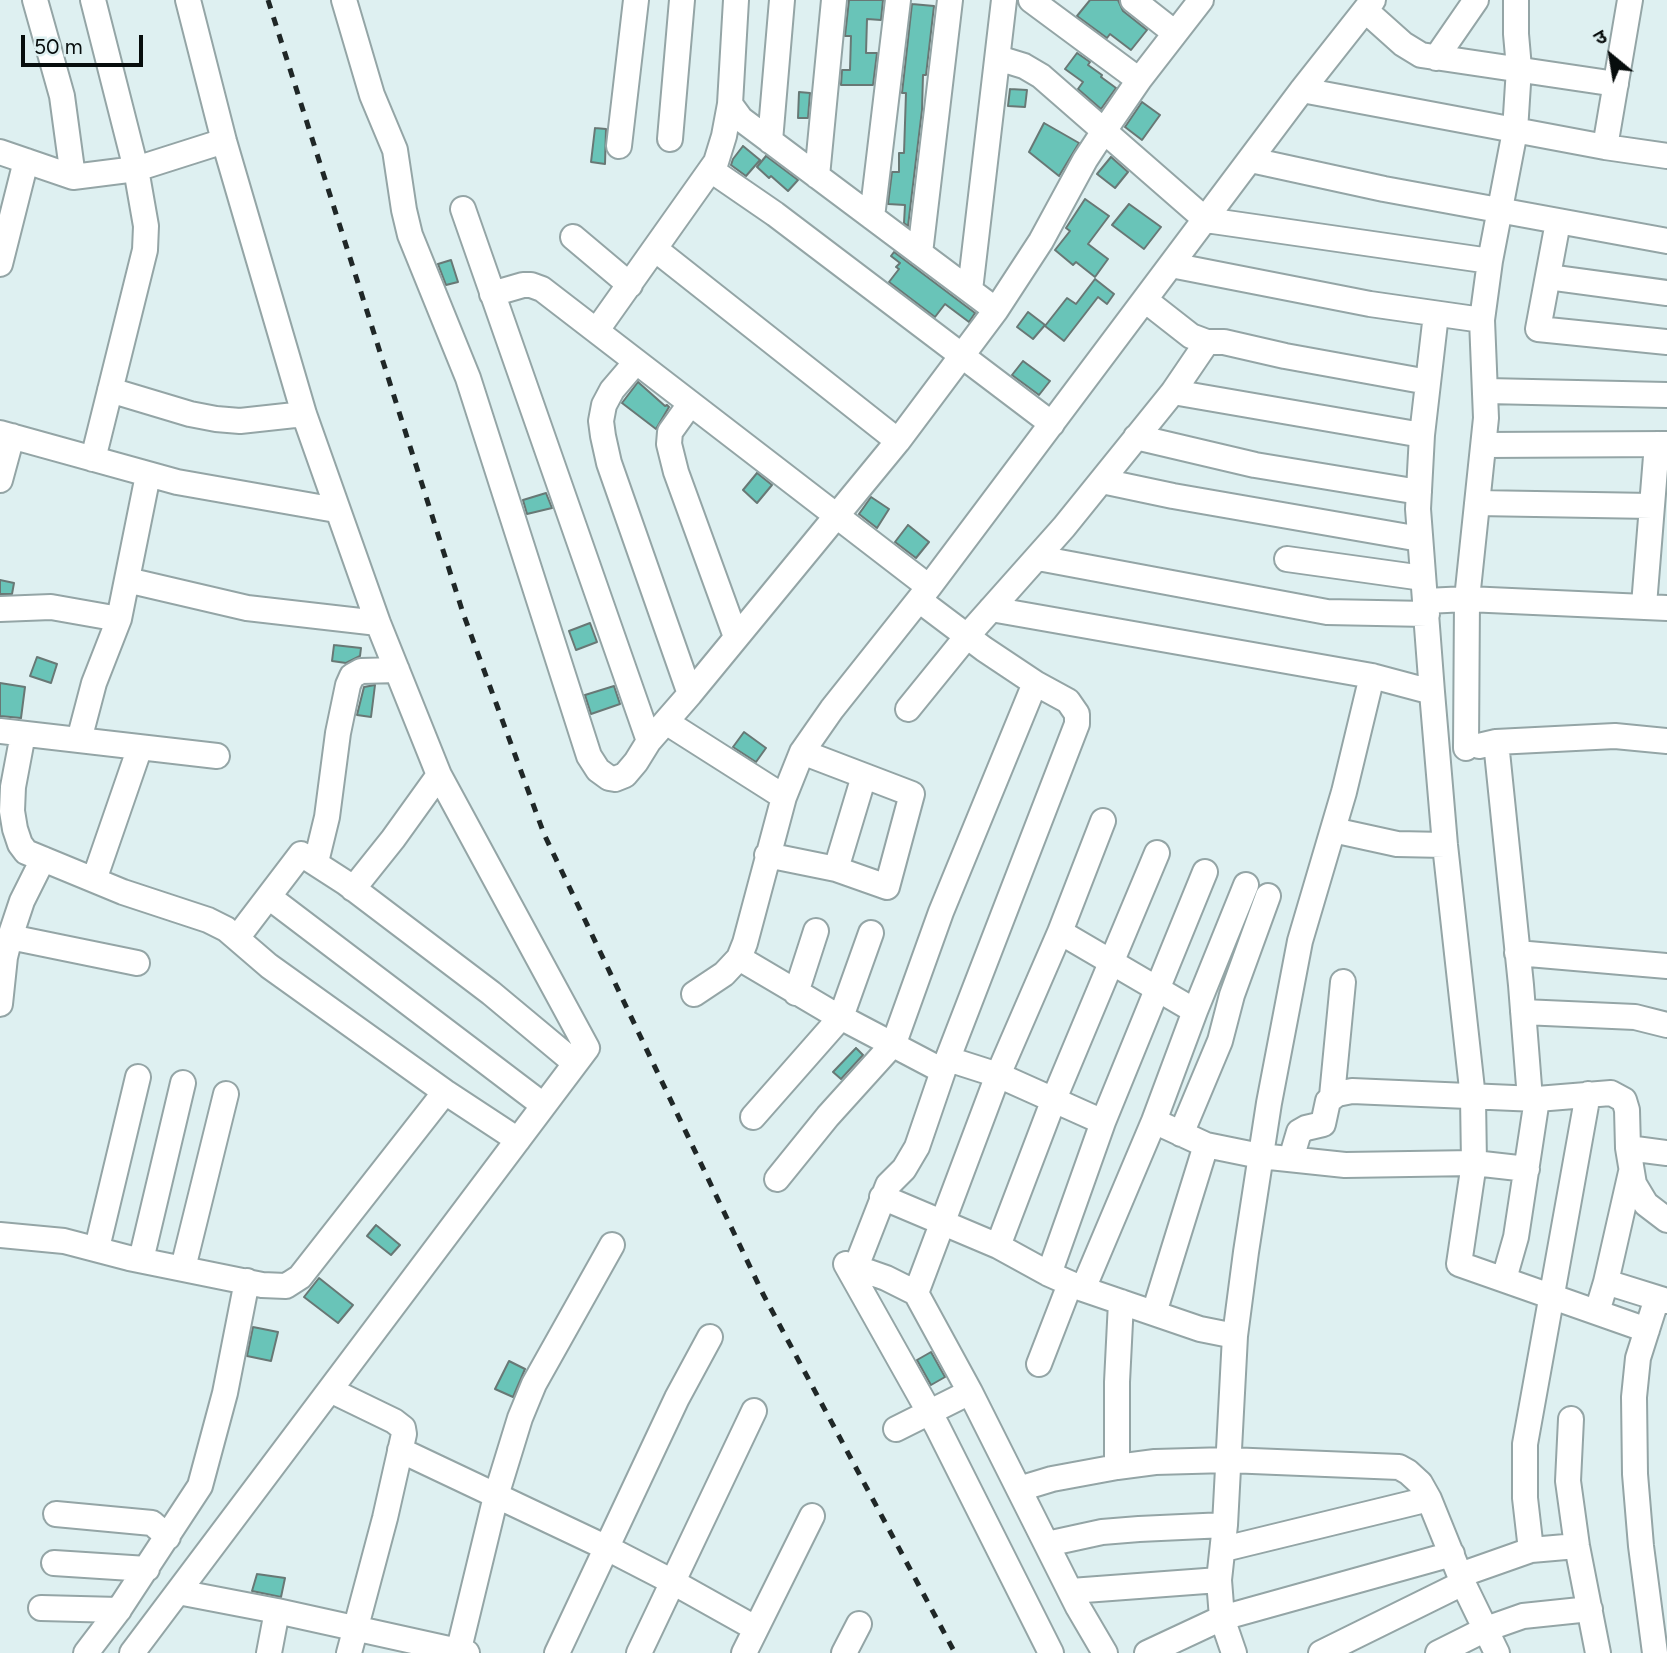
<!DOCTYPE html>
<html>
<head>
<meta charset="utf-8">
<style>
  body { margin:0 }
  #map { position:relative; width:1667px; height:1653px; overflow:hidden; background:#def0f1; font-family:Figtree,"Noto Sans Devanagari",sans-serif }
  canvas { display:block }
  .north { position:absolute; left:1576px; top:21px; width:70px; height:70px; -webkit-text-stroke:5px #def0f1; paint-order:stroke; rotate:330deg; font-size:19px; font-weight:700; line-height:28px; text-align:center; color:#070d0d }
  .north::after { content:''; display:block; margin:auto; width:24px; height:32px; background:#070d0d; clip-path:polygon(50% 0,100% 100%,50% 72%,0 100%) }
  .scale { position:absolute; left:21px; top:35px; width:122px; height:32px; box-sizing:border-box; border:4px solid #070d0d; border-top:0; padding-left:9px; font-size:21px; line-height:24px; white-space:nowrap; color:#070d0d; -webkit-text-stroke:5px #def0f1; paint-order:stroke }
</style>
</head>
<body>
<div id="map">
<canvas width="1667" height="1653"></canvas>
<div class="north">उ</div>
<div class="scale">50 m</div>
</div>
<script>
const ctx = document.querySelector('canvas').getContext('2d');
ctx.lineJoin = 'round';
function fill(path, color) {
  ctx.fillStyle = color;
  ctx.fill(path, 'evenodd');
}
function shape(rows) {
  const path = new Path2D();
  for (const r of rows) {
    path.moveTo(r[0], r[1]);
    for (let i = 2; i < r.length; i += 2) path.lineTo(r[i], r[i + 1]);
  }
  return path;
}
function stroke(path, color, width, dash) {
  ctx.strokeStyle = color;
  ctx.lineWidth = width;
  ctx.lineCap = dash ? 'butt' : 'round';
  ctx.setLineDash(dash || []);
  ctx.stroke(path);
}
const building = shape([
  [849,0,883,0,881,20,867,19,866,53,877,53,873,85,841,85,842,70,850,70,851,36,845,36,849,0],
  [1090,0,1118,0,1123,11,1147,30,1131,50,1110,34,1107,38,1077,16,1090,0],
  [912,4,934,6,926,75,923,75,922,110,908,226,904,223,905,205,888,204,892,172,899,172,899,153,904,153,906,93,902,93,912,4],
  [1077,53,1090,62,1088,65,1102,75,1101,77,1116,88,1101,109,1078,89,1083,82,1065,69,1077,53],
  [1010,89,1027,90,1025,107,1008,106,1010,89],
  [799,92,810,93,808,118,798,118,799,92],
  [1142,102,1160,115,1142,140,1125,127,1142,102],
  [1044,123,1079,143,1059,176,1029,152,1044,123],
  [595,128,606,129,605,164,591,162,595,128],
  [743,146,760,160,746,176,731,165,733,159,743,146],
  [766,156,798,180,788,191,771,176,769,178,757,167,766,156],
  [1111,157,1128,172,1115,188,1097,174,1111,157],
  [1085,199,1109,216,1088,244,1108,259,1095,277,1076,262,1073,265,1055,250,1070,231,1066,228,1085,199],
  [1129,204,1161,227,1144,249,1112,225,1129,204],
  [894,252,975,313,969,322,945,304,935,317,889,282,899,269,896,267,900,263,891,256,894,252],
  [451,260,458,282,446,285,438,264,451,260],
  [1095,279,1114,294,1107,304,1098,297,1064,341,1045,326,1067,298,1076,304,1095,279],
  [1028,312,1045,325,1033,339,1017,327,1028,312],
  [1023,361,1050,381,1039,395,1012,375,1023,361],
  [638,382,665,406,667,405,669,407,656,429,622,403,638,382],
  [757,473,772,485,757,503,743,490,757,473],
  [546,493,552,508,527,514,523,500,546,493],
  [871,497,889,509,877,528,859,514,871,497],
  [908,525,929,542,916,558,895,542,908,525],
  [0,580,14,583,12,594,0,594,0,580],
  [590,623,597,642,576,650,569,631,590,623],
  [334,645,361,648,360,656,346,663,332,661,334,645],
  [37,657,57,664,51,683,30,676,37,657],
  [0,683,25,687,21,718,0,716,0,683],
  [375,685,371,717,357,715,364,687,375,685],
  [614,686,620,704,591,714,585,695,614,686],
  [744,732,766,748,756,762,733,747,744,732],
  [856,1048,863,1055,841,1079,833,1072,856,1048],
  [376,1225,400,1245,391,1255,367,1236,376,1225],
  [319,1278,353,1305,338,1323,304,1297,319,1278],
  [253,1327,278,1332,271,1361,247,1356,253,1327],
  [931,1352,945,1377,931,1385,917,1360,931,1352],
  [509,1361,525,1369,513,1397,495,1389,509,1361],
  [257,1574,285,1578,281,1597,252,1591,257,1574]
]);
fill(building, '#69c4b8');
stroke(building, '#687875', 2);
const minor = shape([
  [35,0,62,96,73,177],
  [344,0,372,95,395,150,404,210,410,235,468,378,589,756,598,770,609,778,615,779,625,775,636,762,649,741,690,694,898,441,996,310,1041,241,1085,160,1104,131,1139,80,1201,0],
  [736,0,730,104,741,119,996,310],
  [1031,0,1139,80],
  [1133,0,1175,33],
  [1365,10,1403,44,1421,55,1616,84],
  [998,58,1024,66,1041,76,1206,220,1490,261],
  [1436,58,1476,0],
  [1302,90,1605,147,1667,156],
  [670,139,682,0],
  [770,141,782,0],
  [619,146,636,0],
  [1605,147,1630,0],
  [0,152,73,177,136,169,224,141],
  [1251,160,1384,189,1667,241],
  [711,170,775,214,1052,424],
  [817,176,834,0],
  [463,209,649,741],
  [872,217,898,0],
  [1558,222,1538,329,1667,342],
  [573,237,630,285],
  [655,249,898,441],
  [920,253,950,0],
  [0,264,26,161],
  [1171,265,1370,304,1482,320],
  [1548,277,1667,293],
  [970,290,1004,0],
  [492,294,523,285,531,285,542,289,929,587],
  [1145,300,1191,336,1207,342,1224,342,1285,356,1428,382],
  [597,330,716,162,724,136,730,104],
  [636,362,612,390,604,405,601,421,603,436,609,463,690,694],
  [110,390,190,414,216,419,240,421,304,414],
  [1487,391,1667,395],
  [1173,392,1422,435],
  [690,404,670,432,669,444,676,472,736,637],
  [0,433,177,482,336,510],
  [1136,437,1255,465,1419,492],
  [1485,445,1667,444],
  [93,459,145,250,146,226,136,169,93,0],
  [0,480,12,436],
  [1102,481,1173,496,1420,539],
  [1477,503,1652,506],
  [1038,558,1327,612,1427,614],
  [1287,559,1423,578],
  [127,580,247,608,378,623],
  [1426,601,1467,599,1667,608],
  [1644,605,1657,444],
  [0,609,51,607,119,619],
  [991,609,1372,676,1432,692,1418,509,1422,435,1436,314],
  [1432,692,1445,845,1473,1098,1474,1163,1459,1264,1647,1330],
  [908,709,968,635,1064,527,1173,392,1207,342],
  [666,722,784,797],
  [0,731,217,756],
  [23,734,13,787,12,811,15,829,20,844,26,852,123,892,208,920,226,929,269,966,445,1092,518,1140],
  [79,740,94,683,119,619,148,475],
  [1496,742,1521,985,1530,1099],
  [1479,746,1496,742,1615,736,1667,741],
  [1466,748,1467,599,1486,418,1482,320,1490,261,1515,131,1519,68,1516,34,1516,0],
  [1333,830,1397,844,1445,845],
  [1157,853,1054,1099,998,1246,1049,1274,1083,1289,1200,1329,1235,1336],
  [767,855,836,869,887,887,912,794,802,752],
  [316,862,327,817,338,733,348,685,352,676,361,671,397,670],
  [836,869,864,776],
  [94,880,140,747],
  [353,889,393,839,439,775],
  [269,897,543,1105],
  [1060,932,1195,1011],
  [10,937,137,963],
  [237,938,301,854,346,883,491,993,575,1063],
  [1517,953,1667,966],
  [739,958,827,1010,943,1071],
  [796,993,816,931],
  [694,994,724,974,739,958,745,943,784,797,802,752,832,709,929,587,1302,90,1373,0],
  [0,1004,5,957,10,937,22,901,43,859],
  [1523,1012,1635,1017,1667,1025],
  [948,1059,998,1075,1103,1122],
  [1332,1096,1343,982],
  [753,1117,841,1017,871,933],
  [1154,1121,1206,1145,1260,1156,1345,1165,1474,1163,1527,1169],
  [1181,1134,1220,1041,1232,995,1268,896],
  [1628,1148,1667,1153],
  [1291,1159,1299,1132,1306,1128,1323,1124,1328,1101,1337,1094,1352,1091,1537,1099,1611,1093,1624,1100,1627,1110,1628,1148,1634,1184,1646,1204,1667,1220],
  [777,1179,828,1116,894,1043,941,912,1035,683],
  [882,1197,998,1246],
  [0,1235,64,1241,129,1258,262,1285,286,1286,300,1277,445,1092],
  [97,1248,138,1077],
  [141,1260,183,1083],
  [846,1264,886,1278,916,1293,970,1392,1078,1607,1105,1653],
  [846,1264,937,1426,1051,1653],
  [856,1267,888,1185,904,1169,917,1147,943,1071,1077,724,1077,714,1068,701,1035,683,984,649,919,600],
  [183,1268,226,1094],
  [1049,1274,1103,1122,1205,872],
  [1504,1279,1516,1237,1537,1099],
  [1606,1282,1667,1301],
  [1083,1289,1154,1121,1195,1011,1246,885],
  [916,1293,998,1075,1060,932,1103,821],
  [1597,1312,1606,1282,1631,1172],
  [1154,1313,1206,1145],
  [1039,1364,1070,1284],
  [330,1390,394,1421,403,1428,404,1434,385,1518,349,1653],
  [1571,1419,1568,1481,1577,1546,1598,1653],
  [896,1429,970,1392],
  [400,1450,607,1548,671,1581,755,1628],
  [1117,1467,1117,1382,1121,1302],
  [1019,1489,1052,1479,1117,1467,1155,1462,1228,1460,1399,1467,1408,1472,1420,1483,1429,1499,1463,1583,1497,1653],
  [56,1514,152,1523,168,1537],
  [1047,1544,1102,1532,1139,1529,1225,1525],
  [1224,1549,1429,1499],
  [1531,1550,1525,1498,1525,1444,1588,1094],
  [54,1563,147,1569],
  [1460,1575,1531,1550,1577,1546],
  [1071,1591,1219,1580],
  [178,1592,277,1611,467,1653],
  [41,1608,119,1610],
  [86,1653,118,1611,200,1486,225,1393,247,1281],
  [132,1653,587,1048,439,775,378,623,304,414,224,141,188,0],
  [269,1653,277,1611],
  [458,1653,496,1496,520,1418,534,1384,612,1245],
  [557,1653,677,1398,710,1337],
  [639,1653,754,1411],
  [744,1653,812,1516],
  [844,1653,859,1624],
  [1147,1653,1222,1618,1452,1554],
  [1234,1653,1222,1618,1219,1580,1225,1525,1235,1336,1246,1252,1269,1103,1300,941,1344,792,1372,676],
  [1321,1653,1463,1583],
  [1438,1653,1486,1629,1523,1616,1590,1609],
  [1655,1653,1641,1546,1635,1474,1634,1397,1638,1358,1657,1298]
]);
stroke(minor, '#94a5a6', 28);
stroke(minor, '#fff', 24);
stroke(shape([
  [268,0,463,613,544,834,763,1294,955,1653]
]), '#1f2727', 5, [9, 9]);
</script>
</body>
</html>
